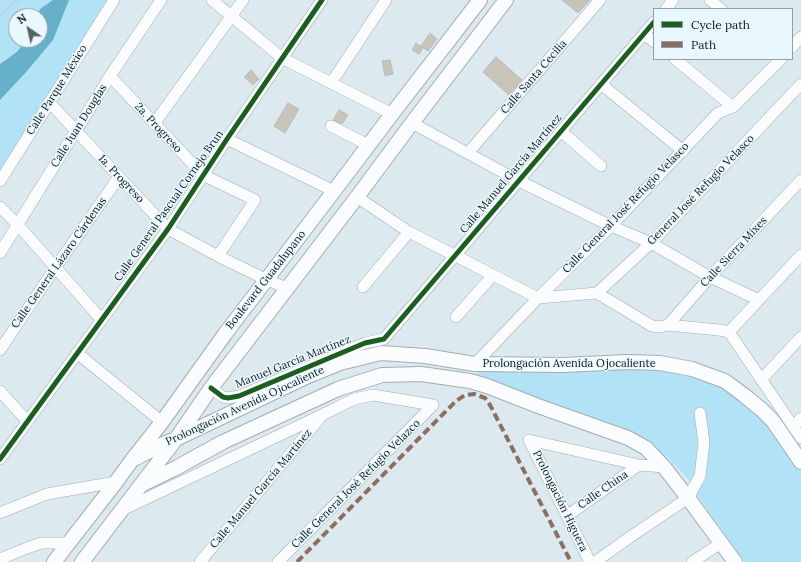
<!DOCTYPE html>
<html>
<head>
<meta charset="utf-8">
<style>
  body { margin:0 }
  #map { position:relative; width:801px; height:562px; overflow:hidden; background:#dceaef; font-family:Lora,serif }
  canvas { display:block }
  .legend { position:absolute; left:653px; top:8px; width:140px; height:52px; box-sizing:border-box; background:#e9f8fe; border:1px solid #929ea4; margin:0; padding:5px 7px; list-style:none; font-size:12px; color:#10181c }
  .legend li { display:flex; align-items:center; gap:8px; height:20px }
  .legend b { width:20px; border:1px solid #929ea4 }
  .north { position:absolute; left:8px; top:8px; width:40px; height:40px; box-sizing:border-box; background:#e9f8fe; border:1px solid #929ea4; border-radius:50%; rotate:326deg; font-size:11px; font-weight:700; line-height:16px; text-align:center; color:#10181c }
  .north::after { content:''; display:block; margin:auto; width:14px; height:18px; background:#576266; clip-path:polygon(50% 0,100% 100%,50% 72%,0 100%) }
</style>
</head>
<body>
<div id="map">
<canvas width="801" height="562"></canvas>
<ul class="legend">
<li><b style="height:5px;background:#1b5e20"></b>Cycle path</li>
<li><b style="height:5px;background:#8d6e63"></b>Path</li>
</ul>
<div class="north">N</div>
</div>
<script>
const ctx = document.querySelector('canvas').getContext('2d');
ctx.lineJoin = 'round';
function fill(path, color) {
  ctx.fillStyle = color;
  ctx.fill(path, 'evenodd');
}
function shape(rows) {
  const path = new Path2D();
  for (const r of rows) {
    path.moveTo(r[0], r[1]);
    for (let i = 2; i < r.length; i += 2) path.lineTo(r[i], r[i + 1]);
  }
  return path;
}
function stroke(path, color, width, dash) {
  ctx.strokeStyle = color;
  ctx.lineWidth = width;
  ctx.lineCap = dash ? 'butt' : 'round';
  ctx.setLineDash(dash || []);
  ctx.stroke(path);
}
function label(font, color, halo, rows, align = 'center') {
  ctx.font = font + ' Lora,serif';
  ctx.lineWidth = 3;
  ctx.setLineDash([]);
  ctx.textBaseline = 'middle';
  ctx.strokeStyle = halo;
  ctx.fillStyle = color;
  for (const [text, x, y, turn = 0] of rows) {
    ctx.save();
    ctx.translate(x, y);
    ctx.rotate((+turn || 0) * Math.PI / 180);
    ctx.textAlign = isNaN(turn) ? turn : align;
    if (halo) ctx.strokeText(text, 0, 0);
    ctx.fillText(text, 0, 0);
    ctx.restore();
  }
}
fill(shape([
  [0,0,108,0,0,171],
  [16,16,40,16,40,40,16,40],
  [670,369,719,385,759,412,777,436,801,471,801,562,745,562,693,490,693,487,683,473,666,456,626,433,474,376,480,370]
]), '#b2e2f5');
fill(shape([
  [53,0,69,0,53,40,27,71,0,100,0,64,17,52,26,40,40,40,40,16,37,16,40,9]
]), '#66b0c8');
const building = shape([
  [562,0,590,0,578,13,562,0],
  [430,33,437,39,428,51,421,46,430,33],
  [416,43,423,48,419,54,412,50,416,43],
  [496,57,522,80,509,95,483,72,496,57],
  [390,60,393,74,385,76,382,61,390,60],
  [251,70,259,79,253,85,244,77,251,70],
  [288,103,299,109,285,133,274,126,288,103],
  [339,110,348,115,342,124,333,120,339,110]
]);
fill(building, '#c8c4ba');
stroke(building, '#babdbc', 1);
const minor = shape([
  [212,0,282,58,392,114],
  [710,0,721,9],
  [666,9,673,0],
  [644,34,654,42],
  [792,47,801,37],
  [675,59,733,107],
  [110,76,203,175,255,200,218,256],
  [331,83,386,0],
  [601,84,683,151],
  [49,102,168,229,218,256,267,280,287,288],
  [412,123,519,181,611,226,651,243,710,277,759,300],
  [154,124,243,0],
  [331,126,368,145],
  [561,131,601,166],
  [227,139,334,191],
  [468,153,600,0],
  [0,181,114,0],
  [357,197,409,232,538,298,597,293,652,326,660,327,668,325,719,330,729,332,801,438],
  [0,207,18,225,101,319],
  [0,253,110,76,161,0],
  [363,287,409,232],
  [597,293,651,243,801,84],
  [456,317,493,275],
  [668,325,710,277,801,180],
  [729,332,801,255],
  [0,350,55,268,119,177],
  [77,353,162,422],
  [475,364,538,298,611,226,718,113,733,107,781,59],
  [761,380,801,337],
  [211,388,223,397,228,398,239,396,365,343,384,339,654,22],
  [0,391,27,421],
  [793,427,801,418],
  [529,440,639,465,664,467],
  [529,440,590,562],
  [0,459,168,229,227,139,322,0],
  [122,510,322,415,354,399,373,395,433,405],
  [0,513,47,494,116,482],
  [567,516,639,465],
  [0,559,27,548,41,543,69,543],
  [200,562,320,418],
  [278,562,433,405],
  [595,562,633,535,688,498,700,476,704,443,700,413],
  [692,562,721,543]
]);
const major = shape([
  [132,460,163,444,176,439,308,376,340,363,381,353,425,356,475,364,563,365,627,362,660,363,692,369,725,381,745,396,762,410,773,421,801,462],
  [143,484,174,469,223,442,338,389,382,375,421,374,470,381,487,386,538,406,628,438,646,448,664,467,688,498,735,562],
  [54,562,116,482,132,460,162,422,225,334,334,191,392,114,480,0],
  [82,562,176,439,211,388,357,197,412,123,506,0]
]);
stroke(minor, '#a2adb1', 12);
stroke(major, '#a2adb1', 16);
stroke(shape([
  [0,16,12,4,21,0]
]), '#c4c9cb', 1.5, [3, 2]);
stroke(minor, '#fafcfd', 11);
stroke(major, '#fafcfd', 14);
stroke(shape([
  [297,562,456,401,465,395,474,394,485,398,490,405,571,562]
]), '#8d6e63', 4, [8, 4]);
stroke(shape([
  [211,388,223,397,228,398,239,396,365,343,384,339,654,22],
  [0,459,168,229,227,139,322,0]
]), '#1b5e20', 5);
label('11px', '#10181c', '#e9f8fe', [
  ["Calle Santa Cecilia",534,77,-49],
  ["Calle Parque México",57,90,-58],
  ["Calle Juan Douglas",79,126,-58],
  ["2a. Progreso",158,128,47],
  ["Calle Manuel García Martínez",511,174,-50],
  ["1a. Progreso",121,179,47],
  ["General José Refugio Velasco",701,190,-46],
  ["Calle General Pascual Cornejo Brun",169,206,-55],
  ["Calle General José Refugio Velasco",626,208,-46],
  ["Calle Sierra Mixes",734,252,-47],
  ["Calle General Lázaro Cárdenas",59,263,-55],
  ["Boulevard Guadalupano",266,280,-52],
  ["Manuel García Martínez",293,362,-22],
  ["Prolongación Avenida Ojocaliente",569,364],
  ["Prolongación Avenida Ojocaliente",245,406,-25],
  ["Calle General José Refugio Velazco",356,484,-45],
  ["Calle Manuel García Martínez",261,489,-50],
  ["Calle China",603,490,-35],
  ["Prolongación Higuera",560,501,64]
]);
</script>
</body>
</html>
